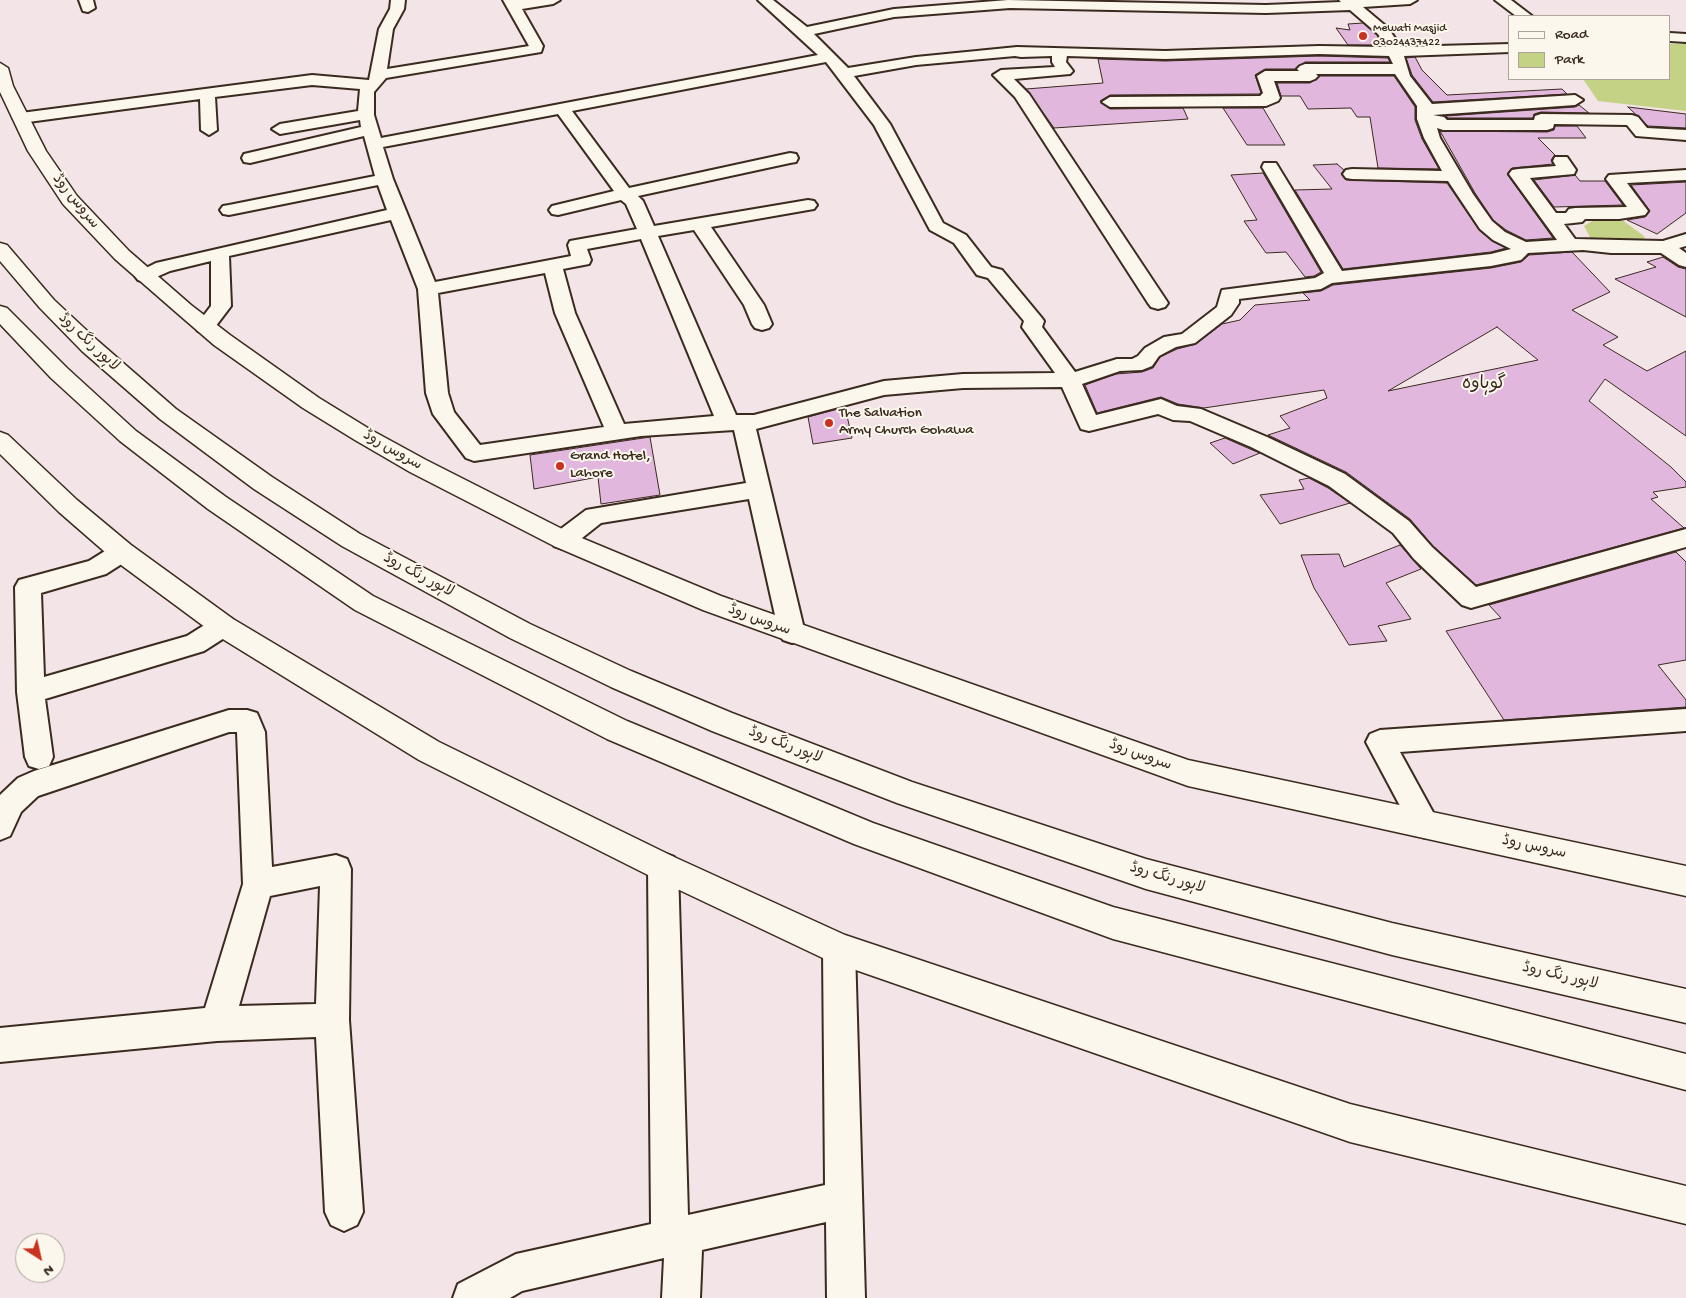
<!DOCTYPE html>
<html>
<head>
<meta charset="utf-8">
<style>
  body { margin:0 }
  #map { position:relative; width:1686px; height:1298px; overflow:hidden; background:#f3e4e8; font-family:"Gochi Hand",sans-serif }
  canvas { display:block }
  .legend { position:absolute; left:1508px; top:15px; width:162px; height:65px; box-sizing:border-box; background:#fbf7ec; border:1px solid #aea59a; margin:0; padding:6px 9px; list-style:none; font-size:15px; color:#3b2a1e }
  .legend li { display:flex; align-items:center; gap:10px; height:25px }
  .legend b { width:25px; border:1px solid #aea59a }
  .north { position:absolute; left:15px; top:1233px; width:50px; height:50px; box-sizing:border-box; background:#fbf7ec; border:1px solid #aea59a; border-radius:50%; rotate:145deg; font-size:14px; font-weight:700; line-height:20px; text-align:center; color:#3b2a1e }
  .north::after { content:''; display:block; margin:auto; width:18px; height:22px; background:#c8321e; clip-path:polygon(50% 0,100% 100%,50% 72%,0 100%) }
</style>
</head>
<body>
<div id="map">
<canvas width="1686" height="1298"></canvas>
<ul class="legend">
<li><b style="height:6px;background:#fbf7ec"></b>Road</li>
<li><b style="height:14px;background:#c4d286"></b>Park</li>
</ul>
<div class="north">N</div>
</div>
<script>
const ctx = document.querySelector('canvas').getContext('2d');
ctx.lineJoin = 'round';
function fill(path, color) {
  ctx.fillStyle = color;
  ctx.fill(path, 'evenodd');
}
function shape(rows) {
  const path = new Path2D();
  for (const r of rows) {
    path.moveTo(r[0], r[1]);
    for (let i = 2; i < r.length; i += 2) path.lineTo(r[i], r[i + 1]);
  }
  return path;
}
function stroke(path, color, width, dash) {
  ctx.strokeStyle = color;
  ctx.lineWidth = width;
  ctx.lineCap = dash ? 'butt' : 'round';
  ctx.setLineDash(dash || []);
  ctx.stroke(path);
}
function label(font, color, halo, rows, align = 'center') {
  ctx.font = font + ' "Gochi Hand","Playpen Sans Arabic",sans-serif';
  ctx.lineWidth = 4;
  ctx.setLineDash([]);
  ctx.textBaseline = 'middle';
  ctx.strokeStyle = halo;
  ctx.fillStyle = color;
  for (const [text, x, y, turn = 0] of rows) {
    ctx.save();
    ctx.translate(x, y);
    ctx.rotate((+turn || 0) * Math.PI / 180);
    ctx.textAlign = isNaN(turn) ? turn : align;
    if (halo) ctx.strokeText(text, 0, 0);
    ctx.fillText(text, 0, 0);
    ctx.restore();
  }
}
fill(shape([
  [1670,44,1686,44,1686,111,1598,101,1583,79,1670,79],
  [1599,217,1618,217,1644,236,1645,242,1592,241,1584,226]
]), '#c4d286');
const building = shape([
  [1363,23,1377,35,1383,45,1348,45,1336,28,1350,30,1348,24,1363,23],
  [1319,56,1388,58,1390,62,1305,62,1295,69,1265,69,1255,75,1261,93,1259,94,1110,95,1100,101,1110,109,1183,108,1188,119,1054,128,1026,89,1103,83,1098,59,1165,61,1319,56],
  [1415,57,1422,70,1447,95,1562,89,1567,94,1433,102,1412,75,1406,58,1415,57],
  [1320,76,1394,76,1415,107,1415,120,1422,139,1439,169,1378,168,1370,117,1357,117,1351,108,1308,109,1300,96,1281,96,1277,83,1310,83,1320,76],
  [1579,105,1589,113,1541,112,1534,114,1533,118,1448,118,1446,116,1575,107,1579,105],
  [1628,107,1686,114,1686,128,1648,126,1628,107],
  [1223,108,1263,108,1285,145,1247,145,1223,108],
  [1555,126,1577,126,1586,138,1538,138,1555,155,1551,160,1553,164,1512,168,1507,174,1553,238,1526,240,1506,230,1493,220,1475,193,1440,131,1547,132,1554,130,1555,126],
  [1337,164,1344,170,1341,174,1346,180,1447,183,1479,230,1492,241,1506,248,1491,252,1343,269,1295,190,1332,189,1313,165,1337,164],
  [1263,173,1321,272,1314,276,1305,277,1286,252,1266,253,1244,221,1257,220,1231,175,1263,173],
  [1575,175,1580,181,1605,181,1623,205,1554,207,1534,180,1575,175],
  [1686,182,1686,213,1657,234,1627,220,1645,217,1650,211,1631,185,1686,182],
  [1572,252,1610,292,1572,310,1618,337,1603,345,1647,371,1686,351,1686,436,1605,379,1589,401,1671,467,1686,482,1686,487,1653,492,1658,497,1651,499,1684,528,1476,585,1433,546,1410,519,1346,472,1268,435,1290,428,1280,416,1327,398,1324,390,1204,408,1178,404,1161,397,1097,413,1085,385,1116,374,1142,372,1153,368,1160,357,1177,349,1196,344,1222,324,1240,320,1255,305,1310,300,1303,293,1321,291,1333,285,1491,268,1521,262,1529,255,1572,252],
  [1497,327,1538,360,1388,391,1497,327],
  [1663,257,1678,267,1686,269,1686,317,1615,279,1656,267,1647,262,1663,257],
  [845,407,852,438,813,444,808,417,845,407],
  [650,437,660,495,601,504,598,477,534,489,530,455,650,437],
  [1225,438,1250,449,1260,453,1233,464,1210,443,1225,438],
  [1309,478,1328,488,1350,503,1280,524,1260,495,1304,489,1299,480,1309,478],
  [1400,545,1421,569,1386,583,1411,619,1378,626,1387,641,1349,645,1314,588,1301,555,1339,554,1344,567,1400,545],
  [1676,552,1686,562,1686,660,1658,665,1686,700,1686,707,1504,720,1446,631,1501,618,1489,605,1676,552]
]);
fill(building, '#e1b7de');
stroke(building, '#3b2a1e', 1);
const minor = shape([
  [79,0,93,0,95,8,88,12,83,11,79,0],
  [391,0,405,0,404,9,393,29,387,69,529,46,503,0,560,0,553,4,522,9,543,46,541,52,386,78,374,92,374,115,381,138,818,55,758,0,773,0,807,27,894,9,1008,0,1266,5,1341,2,1339,0,1417,0,1410,4,1363,7,1388,28,1401,47,1510,44,1510,52,1404,56,1410,76,1432,104,1575,95,1583,100,1575,105,1433,115,1444,117,1447,120,1534,120,1535,116,1541,114,1632,115,1638,117,1647,128,1686,130,1686,140,1636,136,1627,125,1554,124,1553,128,1547,130,1443,130,1437,128,1440,138,1473,194,1492,221,1505,232,1526,242,1557,240,1509,174,1512,170,1518,169,1556,166,1553,161,1555,157,1567,157,1576,170,1574,174,1530,178,1556,213,1566,213,1569,209,1575,208,1627,207,1606,179,1609,175,1686,170,1686,180,1627,183,1648,211,1645,215,1619,219,1585,219,1582,222,1564,224,1575,239,1663,241,1686,234,1686,246,1679,248,1686,253,1686,267,1679,265,1661,253,1611,253,1583,250,1528,253,1521,260,1491,266,1332,283,1321,289,1239,299,1239,303,1231,315,1195,343,1176,347,1159,356,1152,366,1142,370,1120,371,1082,384,1096,415,1161,399,1177,406,1201,409,1267,437,1345,474,1409,521,1432,547,1476,587,1686,529,1686,547,1471,608,1462,605,1414,559,1393,533,1329,486,1251,447,1190,421,1173,420,1158,414,1089,431,1081,429,1062,387,963,388,884,395,756,429,805,633,801,640,792,643,783,640,779,633,749,499,601,523,572,546,563,549,554,546,551,540,554,534,586,510,746,483,734,430,641,436,474,461,466,458,433,414,426,393,418,289,391,220,229,256,231,306,212,331,205,333,198,331,195,327,211,306,211,261,170,271,145,282,138,280,135,276,138,272,156,263,387,210,378,185,229,215,223,214,220,210,223,206,229,205,375,176,364,136,250,163,244,162,242,158,244,154,361,127,360,120,280,134,272,129,280,124,358,111,360,89,312,85,215,97,217,130,209,135,201,130,200,99,21,123,13,118,21,113,312,75,369,80,379,29,390,9,391,0],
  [1010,8,1266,13,1350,10,1378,34,1386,47,1319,46,1165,51,1017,47,916,57,848,68,814,34,894,17,1010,8],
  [1319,54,1389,56,1393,64,1305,64,1300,66,1297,69,1299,71,1265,71,1257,76,1263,93,1260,96,1110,97,1102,102,1110,107,1266,106,1278,101,1280,98,1274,81,1310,81,1315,79,1318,76,1316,74,1395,74,1417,106,1417,119,1424,138,1442,171,1352,169,1346,170,1343,174,1346,178,1352,179,1448,181,1480,229,1493,240,1511,249,1491,254,1342,271,1276,163,1264,163,1262,167,1324,273,1315,278,1222,290,1217,307,1182,334,1164,337,1145,348,1138,356,1132,359,1117,359,1075,372,1042,327,1044,321,1041,317,1002,270,991,267,966,235,943,223,890,124,854,76,916,65,1015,56,1021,57,1052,56,1052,62,1055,67,1001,70,993,75,1015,97,1148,303,1151,307,1158,309,1165,307,1168,303,1029,94,1014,79,1070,74,1073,71,1066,62,1067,56,1165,59,1319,54],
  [826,62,874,125,930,230,954,243,977,275,988,278,1024,321,1022,327,1055,373,963,374,884,381,754,415,736,415,658,236,694,230,744,305,752,324,755,328,762,330,769,328,772,324,764,305,711,227,808,210,814,209,817,205,814,201,808,200,654,226,643,201,638,196,790,163,796,162,798,158,796,154,790,153,629,188,572,111,826,62],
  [558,114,614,191,552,206,549,210,552,214,558,215,621,200,626,204,637,229,570,241,568,245,571,256,435,282,393,179,383,147,558,114],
  [641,239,714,416,624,424,575,313,563,269,589,264,591,260,587,249,641,239],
  [545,273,555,313,604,427,480,445,454,412,448,393,438,293,545,273],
  [1495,0,1511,0,1532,16,1516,16,1495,0],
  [1670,33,1686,34,1686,42,1670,41,1670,33],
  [122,543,131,546,134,552,131,558,106,574,41,593,44,677,187,636,214,619,223,616,232,619,236,626,232,633,204,651,45,699,53,757,49,766,39,769,29,766,25,757,17,692,15,587,19,580,89,561,113,546,122,543],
  [1686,709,1686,731,1400,752,1440,825,1435,834,1425,838,1415,834,1366,742,1370,734,1380,730,1686,709],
  [229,710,247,710,257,713,265,732,272,867,336,855,347,859,351,869,349,1020,363,1212,357,1225,344,1231,331,1225,325,1212,316,1037,217,1041,0,1062,0,1028,205,1008,243,884,237,732,229,732,38,796,21,812,10,836,0,840,0,795,18,778,34,771,229,710],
  [320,886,316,1004,239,1006,270,896,320,886],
  [663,853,674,857,678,867,688,1215,825,1185,823,949,828,938,839,934,850,938,855,949,865,1298,827,1298,826,1222,702,1250,700,1298,662,1298,664,1258,522,1291,510,1298,453,1298,458,1284,516,1254,651,1224,648,867,652,857,663,853]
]);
const tertiary = shape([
  [0,63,8,68,13,86,46,151,77,196,129,251,191,305,230,335,319,398,371,430,426,460,572,534,721,596,1188,760,1686,866,1686,896,1188,786,703,610,554,546,410,472,355,440,303,408,214,345,177,313,115,259,63,204,28,151,0,92,0,63],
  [0,432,8,435,77,500,131,545,233,619,439,742,674,857,845,935,1350,1104,1686,1186,1686,1224,1350,1142,827,960,652,877,419,760,213,633,113,559,59,512,0,454,0,432]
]);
const motorway = shape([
  [0,243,7,245,54,300,98,341,176,409,272,477,360,534,530,624,631,671,732,713,912,782,1146,859,1392,923,1686,989,1686,1023,1392,955,1146,889,897,803,712,731,611,687,510,638,342,546,254,489,160,419,82,351,40,308,0,261,0,243],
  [0,306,7,308,67,368,136,431,226,497,373,596,627,721,873,823,1113,907,1686,1054,1686,1090,1113,939,854,844,607,739,355,610,208,509,120,441,51,378,0,324,0,306]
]);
stroke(minor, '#3b2a1e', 4);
stroke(tertiary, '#3b2a1e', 3);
stroke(motorway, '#3b2a1e', 3);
fill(minor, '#fbf7ec');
fill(tertiary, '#fbf7ec');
fill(motorway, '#fbf7ec');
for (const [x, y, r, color] of [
  [1363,36,5,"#c8321e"],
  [829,423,5,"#c8321e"],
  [560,466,5,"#c8321e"]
]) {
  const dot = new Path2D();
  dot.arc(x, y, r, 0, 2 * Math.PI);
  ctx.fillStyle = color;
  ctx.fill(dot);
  stroke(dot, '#fbf7ec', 2);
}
label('12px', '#3b2a1e', '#fbf7ec', [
  ["Mewati Masjid",1373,29],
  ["03024437422",1373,43]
], 'left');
label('15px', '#3b2a1e', '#fbf7ec', [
  ["سروس روڈ",75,202,51],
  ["لاہور رنگ روڈ",88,343,43],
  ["سروس روڈ",392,451,30],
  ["لاہور رنگ روڈ",418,576,28],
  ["سروس روڈ",759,621,20],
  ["لاہور رنگ روڈ",785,746,21],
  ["سروس روڈ",1140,756,20],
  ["سروس روڈ",1534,848,12],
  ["لاہور رنگ روڈ",1167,879,16],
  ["لاہور رنگ روڈ",1560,977,13]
]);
label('15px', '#3b2a1e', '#fbf7ec', [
  ["The Salvation",839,414],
  ["Army Church Gohawa",839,431],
  ["Grand Hotel,",570,457],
  ["Lahore",570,474]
], 'left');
label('18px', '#3b2a1e', '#fbf7ec', [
  ["گوہاوہ",1484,385]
]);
</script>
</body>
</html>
